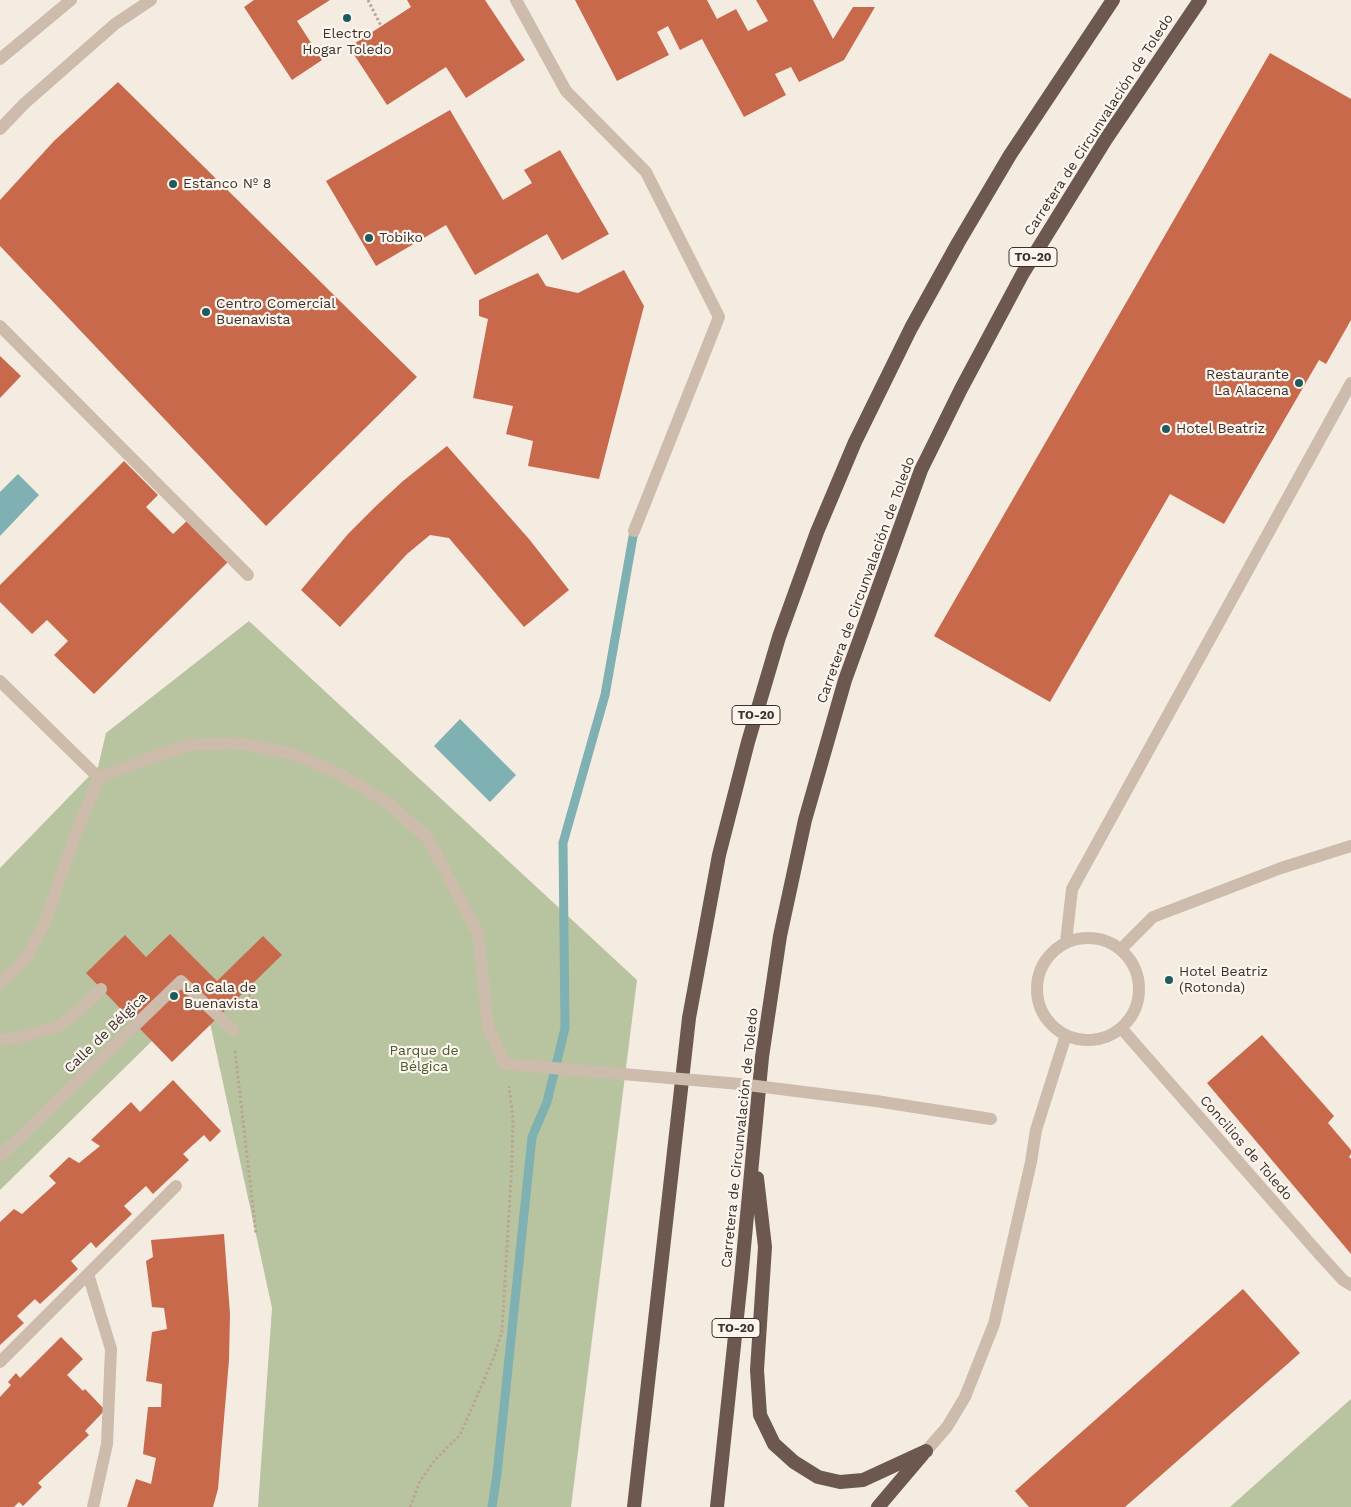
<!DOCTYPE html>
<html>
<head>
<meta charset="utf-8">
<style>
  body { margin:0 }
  canvas { display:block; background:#f4ebe1 }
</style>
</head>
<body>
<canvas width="1351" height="1507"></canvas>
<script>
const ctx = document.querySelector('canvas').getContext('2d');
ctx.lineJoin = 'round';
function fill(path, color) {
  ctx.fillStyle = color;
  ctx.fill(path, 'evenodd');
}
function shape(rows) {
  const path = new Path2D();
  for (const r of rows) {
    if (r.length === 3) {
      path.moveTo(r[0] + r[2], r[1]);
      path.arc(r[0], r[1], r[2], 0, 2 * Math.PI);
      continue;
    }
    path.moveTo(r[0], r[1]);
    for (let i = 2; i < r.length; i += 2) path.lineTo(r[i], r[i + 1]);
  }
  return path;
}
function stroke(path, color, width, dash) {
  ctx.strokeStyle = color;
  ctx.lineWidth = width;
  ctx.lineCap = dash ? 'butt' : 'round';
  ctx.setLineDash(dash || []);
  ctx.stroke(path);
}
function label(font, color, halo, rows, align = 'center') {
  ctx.font = font + ' "Work Sans",sans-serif';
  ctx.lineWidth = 4.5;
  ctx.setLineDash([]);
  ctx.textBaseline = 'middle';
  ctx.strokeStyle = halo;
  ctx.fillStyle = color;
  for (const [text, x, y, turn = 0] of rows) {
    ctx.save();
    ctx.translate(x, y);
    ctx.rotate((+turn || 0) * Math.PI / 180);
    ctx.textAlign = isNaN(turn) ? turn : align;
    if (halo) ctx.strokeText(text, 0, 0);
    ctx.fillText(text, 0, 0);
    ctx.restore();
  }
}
fill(shape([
  [249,621,637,980,571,1507,258,1507,272,1308,203,991,0,1190,0,868,98,767,106,733],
  [1351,1399,1351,1507,1230,1507]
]), '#b8c4a0');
fill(shape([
  [18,474,39,495,0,536,0,492],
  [460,719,516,775,490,802,434,746]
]), '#7fb0b2');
stroke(shape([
  [492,1507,497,1474,532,1137,547,1102,565,1028,563,843,605,695,634,531]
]), '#7fb0b2', 9);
fill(shape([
  [254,0,330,0,297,21,322,60,292,80,244,7],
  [407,0,485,0,525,60,466,98,446,67,387,105,349,47,411,7],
  [575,0,707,0,717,19,736,9,748,31,768,21,756,0,813,0,833,39,853,7,875,7,844,60,799,82,791,67,775,74,786,95,744,117,702,39,680,50,668,26,657,32,669,55,617,81],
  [1270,53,1351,99,1351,320,1326,364,1319,360,1224,524,1170,494,1050,702,934,636],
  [118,82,417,377,266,526,0,246,0,200,54,141],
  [450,110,503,200,532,183,524,170,560,150,609,234,562,260,547,234,475,275,446,225,376,266,326,181],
  [624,270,644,306,599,479,528,466,533,441,506,434,513,406,473,398,488,319,479,316,479,300,538,273,546,286,578,293],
  [0,356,21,376,0,398],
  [447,446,529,539,569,590,524,627,449,538,430,535,407,554,340,627,301,590,348,534,376,506,403,481],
  [124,461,158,495,146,507,173,534,189,519,230,560,94,694,54,655,68,641,47,620,32,634,0,602,0,585],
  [170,934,217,981,263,936,282,955,172,1062,86,973,125,935,146,957],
  [1262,1035,1334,1116,1328,1123,1351,1150,1351,1154,1349,1157,1351,1159,1351,1254,1207,1083],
  [173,1080,221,1131,210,1142,204,1135,183,1154,189,1160,153,1194,146,1186,124,1206,132,1214,96,1248,91,1242,71,1261,78,1269,40,1304,35,1299,17,1316,24,1323,0,1345,0,1222,14,1209,22,1214,56,1183,49,1176,69,1157,79,1163,100,1146,91,1140,131,1102,140,1112],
  [224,1234,230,1314,229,1360,218,1489,213,1507,127,1507,136,1479,151,1484,156,1458,143,1454,148,1407,161,1407,162,1384,146,1381,152,1332,167,1329,164,1308,152,1307,146,1261,153,1257,151,1240],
  [1243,1289,1300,1353,1125,1507,1029,1507,1015,1491],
  [61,1337,83,1359,67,1375,83,1391,85,1389,105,1410,85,1431,89,1435,38,1483,42,1487,23,1506,19,1502,14,1507,0,1507,0,1397,11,1385,8,1382,16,1373,20,1378]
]), '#c8694b');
stroke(shape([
  [368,0,381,26],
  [245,991,257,1002,247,1012],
  [235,1051,256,1234],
  [410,1507,420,1481,435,1460,460,1435,494,1357,502,1331,512,1162,513,1119,509,1086]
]), '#b9a596', 3, [2.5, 2.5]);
stroke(shape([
  [0,129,25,103,115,24,151,0]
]), '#cdbbac', 12);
stroke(shape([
  [0,681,99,778],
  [0,983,25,960,45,922,76,833,99,778,141,761,189,745,238,743,293,754,336,772,390,804,428,839,478,933,488,1027,505,1064],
  [0,1040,24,1036,57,1027,79,1010,101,989],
  [0,1156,181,981,233,1030]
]), '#cdbbac', 12);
stroke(shape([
  [516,0,566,91,646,172,719,317,634,531],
  [0,59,71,0],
  [0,326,248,575],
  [1088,989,51],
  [1066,942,1072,889,1351,383],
  [1121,949,1153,917,1281,868,1351,846],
  [1122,1029,1321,1256,1343,1280,1351,1285],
  [88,1274,111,1349,107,1444,93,1507],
  [0,1362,176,1186],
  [926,1451,947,1427,965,1397,994,1324,1031,1162,1036,1130,1066,1035]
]), '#cdbbac', 12);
stroke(shape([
  [757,1178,765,1247,757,1370,760,1415,774,1444,794,1462,818,1477,840,1482,863,1480,926,1451],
  [634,1507,689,1018,719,855,748,742,779,637,817,532,855,442,911,328,958,243,1010,155,1113,0],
  [717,1507,741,1279,762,1057,780,936,805,820,845,680,921,470,961,389,1023,273,1106,139,1200,0],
  [878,1507,923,1454]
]), '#6c584f', 14);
stroke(shape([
  [505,1064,740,1084,876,1101,991,1119]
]), '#cdbbac', 12);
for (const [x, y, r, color] of [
  [347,18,5,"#1f5a5e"],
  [173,184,5,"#1f5a5e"],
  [369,238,5,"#1f5a5e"],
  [206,312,5,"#1f5a5e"],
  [1299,383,5,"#1f5a5e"],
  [1166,429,5,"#1f5a5e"],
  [1169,980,5,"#1f5a5e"],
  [174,996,5,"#1f5a5e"]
]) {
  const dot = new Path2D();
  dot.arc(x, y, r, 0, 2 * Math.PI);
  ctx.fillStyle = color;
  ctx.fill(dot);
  stroke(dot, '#fbf5ee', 2);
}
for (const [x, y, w] of [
  [1033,257,48],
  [756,715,48],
  [736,1328,48]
]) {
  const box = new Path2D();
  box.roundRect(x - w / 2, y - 9.5, w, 19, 4);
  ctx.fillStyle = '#fbf5ee';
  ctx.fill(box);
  stroke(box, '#3b302b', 1);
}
label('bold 12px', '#3b302b', null, [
  ["TO-20",1033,257],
  ["TO-20",756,715],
  ["TO-20",736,1328]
]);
label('14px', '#3b302b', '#fbf5ee', [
  ["Electro",347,34,"center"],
  ["Hogar Toledo",347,50,"center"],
  ["Estanco Nº 8",183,184],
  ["Tobiko",379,238],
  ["Centro Comercial",216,304],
  ["Buenavista",216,320],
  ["Restaurante",1289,375,"right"],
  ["La Alacena",1289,391,"right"],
  ["Hotel Beatriz",1176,429],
  ["Hotel Beatriz",1179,972],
  ["(Rotonda)",1179,988],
  ["La Cala de",184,988],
  ["Buenavista",184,1004]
], 'left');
label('14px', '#3b302b', '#fbf5ee', [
  ["Carretera de Circunvalación de Toledo",1099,125,-57],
  ["Carretera de Circunvalación de Toledo",866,580,-70],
  ["Calle de Bélgica",106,1033,-44],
  ["Carretera de Circunvalación de Toledo",740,1138,-84],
  ["Concilios de Toledo",1246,1148,49]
]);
label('14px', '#4a5a2e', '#fbf5ee', [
  ["Parque de",424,1051],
  ["Bélgica",424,1067]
]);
</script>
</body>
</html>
